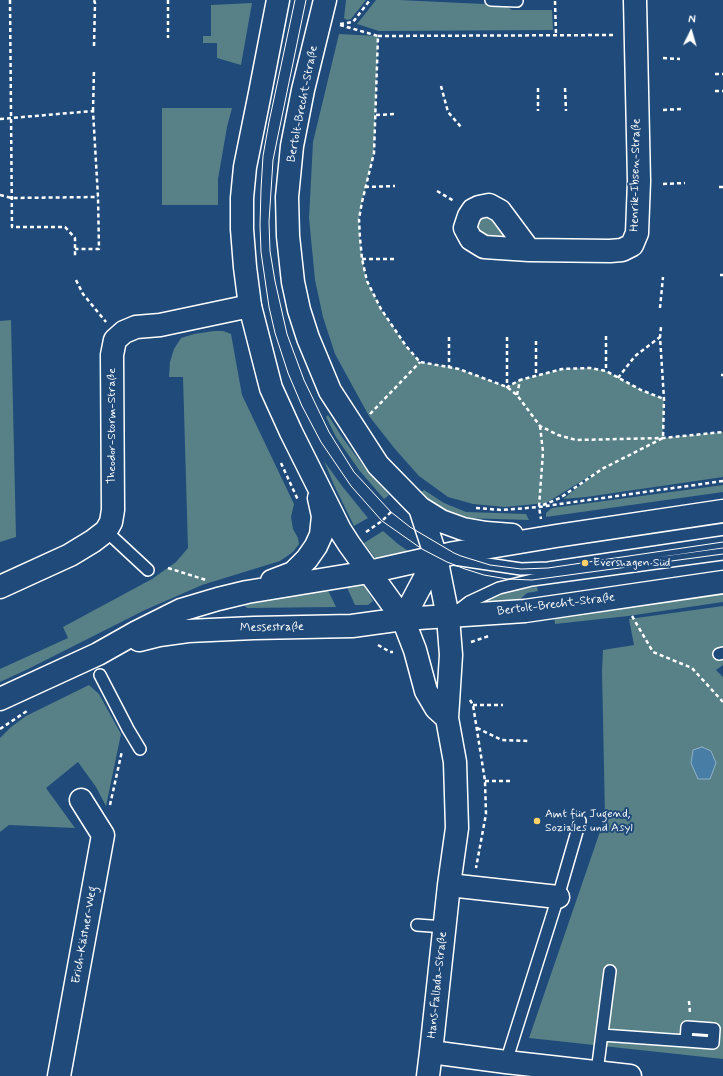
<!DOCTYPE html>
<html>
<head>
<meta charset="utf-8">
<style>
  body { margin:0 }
  #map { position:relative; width:723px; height:1076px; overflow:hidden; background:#1f4a7a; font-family:Mynerve,sans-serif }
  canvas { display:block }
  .north { position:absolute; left:671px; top:12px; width:40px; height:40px; -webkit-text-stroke:3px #1f4a7a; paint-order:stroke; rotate:5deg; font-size:11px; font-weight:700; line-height:16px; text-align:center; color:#fff }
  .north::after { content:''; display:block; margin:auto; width:14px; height:18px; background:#fff; clip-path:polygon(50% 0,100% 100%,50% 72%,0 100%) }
</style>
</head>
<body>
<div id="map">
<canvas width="723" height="1076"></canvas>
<div class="north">N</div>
</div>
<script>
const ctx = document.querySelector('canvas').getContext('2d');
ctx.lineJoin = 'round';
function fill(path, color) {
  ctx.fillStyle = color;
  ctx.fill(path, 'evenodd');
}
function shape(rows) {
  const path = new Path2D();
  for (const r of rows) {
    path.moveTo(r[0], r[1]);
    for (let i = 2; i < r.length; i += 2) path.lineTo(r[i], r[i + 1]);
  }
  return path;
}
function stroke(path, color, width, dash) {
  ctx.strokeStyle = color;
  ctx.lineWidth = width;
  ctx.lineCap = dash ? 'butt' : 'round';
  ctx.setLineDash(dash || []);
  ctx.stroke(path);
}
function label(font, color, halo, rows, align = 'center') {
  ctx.font = font + ' Mynerve,sans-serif';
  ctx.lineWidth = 4;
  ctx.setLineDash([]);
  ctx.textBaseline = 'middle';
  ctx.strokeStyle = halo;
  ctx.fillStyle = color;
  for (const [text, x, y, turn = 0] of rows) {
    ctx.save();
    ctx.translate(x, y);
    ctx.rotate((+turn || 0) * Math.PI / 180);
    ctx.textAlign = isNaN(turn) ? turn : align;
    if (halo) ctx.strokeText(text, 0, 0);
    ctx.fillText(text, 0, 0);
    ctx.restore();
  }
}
fill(shape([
  [346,0,366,0,351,19,347,20,344,18],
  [376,0,399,0,505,5,512,10,552,10,553,30,379,31,357,24],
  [252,3,241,65,217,58,217,43,203,43,203,36,211,36,211,5],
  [339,34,378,36,374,153,362,202,359,219,360,238,362,259,367,281,381,309,406,346,420,362,459,369,507,387,520,380,562,369,590,368,606,371,641,390,664,399,663,438,723,432,723,477,586,497,563,499,598,471,546,503,505,507,473,504,448,497,419,476,395,449,369,416,335,354,323,317,315,280,309,218,313,142],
  [162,108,232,108,227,127,218,179,218,205,162,205],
  [485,217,493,219,504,231,504,237,501,241,477,233,477,225,481,218],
  [11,320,16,537,0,542,0,321],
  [214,331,223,331,231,334,242,395,294,504,291,517,293,529,298,538,299,544,293,552,280,561,202,585,145,610,28,669,0,682,0,669,68,638,63,627,152,579,176,562,188,548,183,377,169,377,170,362,174,349,181,338,194,334],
  [328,415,342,437,365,468,389,495,384,499,359,470,336,437,326,417],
  [324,461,342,486,368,518,354,526,334,485],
  [723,485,723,492,546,517,546,513,552,508],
  [424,490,444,503,466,512,526,514,529,520,465,518,452,514,435,504,419,493],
  [383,531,398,544,417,557,379,563,364,543],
  [344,581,362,581,373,601,368,605,355,605],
  [325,584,336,607,247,608,243,604],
  [537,587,538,591,527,593,519,600,508,602,479,605,492,598,507,592,525,588],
  [723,591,723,602,628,616,555,624,554,616],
  [723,606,723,665,716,670,723,677,723,1059,529,1038,605,817,602,671,603,650,634,645,629,619],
  [89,685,99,694,121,734,106,806,96,787,78,762,46,788,75,828,9,825,0,832,0,738,11,727,26,716]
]), '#578087');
const water = shape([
  [702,747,711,751,716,763,710,779,698,779,691,763,693,750,702,747]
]);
fill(water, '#487da5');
stroke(water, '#91b1c9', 1);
const lane = shape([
  [491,0,517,1],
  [106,531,148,570],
  [454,559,521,569,548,568,723,542],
  [456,612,469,602,499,588,532,580,723,554],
  [719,654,723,653],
  [100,675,128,729,140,749],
  [417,925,445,927],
  [602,1035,686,1041,713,1043,714,1029,687,1027,686,1041],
  [506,1062,558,897,580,821],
  [597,1072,610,971]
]);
const street = shape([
  [529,250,500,211,489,205,479,207,473,210,469,216,465,228,471,239,484,247,529,250,610,251,622,250,632,245,637,233,639,181,635,0],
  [0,587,70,555,93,541,106,531,111,522,113,510,112,355,115,340,124,332,136,327,160,325,250,306],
  [448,617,451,655,447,718,455,762,457,828,449,885,431,1052,506,1062,630,1076],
  [403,619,415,650,426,691,436,708,447,718],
  [449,885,558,897],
  [59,1076,103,835,81,800],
  [428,1076,431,1052]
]);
const secondary = shape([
  [278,0,260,93,245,167,242,198,242,229,245,267,250,306,271,388,291,432,340,530,349,544,403,619],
  [325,0,303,90,292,146,287,197,288,236,293,282,299,310,308,338,330,391,356,431,378,465,420,508,441,521,463,529,486,533,512,535],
  [420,508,436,557,448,617],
  [272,581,293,573,307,559,316,546,321,535,323,516,319,498],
  [403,619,436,557],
  [139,640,159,635,188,631,254,628,352,626,403,619,525,611,723,582],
  [0,699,98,654,137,632,181,610,218,599,247,592,369,572,454,553,556,536,723,511]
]);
stroke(lane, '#fff', 14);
stroke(street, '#fff', 25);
stroke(secondary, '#fff', 25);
stroke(shape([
  [10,0,12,227,65,227,75,238,75,257],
  [168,0,168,38],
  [555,1,556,35],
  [340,24,353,22,370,0],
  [340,25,378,36,374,153,362,202,359,219,360,238,362,259,367,281,381,309,406,346,420,362,459,369,507,387,517,395,540,426,558,435,576,440,663,438,723,432],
  [378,36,616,35],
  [94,46,95,3,94,0],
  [663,58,680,59],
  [715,74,723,74],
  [441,86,448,112,461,127],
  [538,88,538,111],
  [565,88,566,111],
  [715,91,723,91],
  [663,110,681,109],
  [93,111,94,70],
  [376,115,395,114],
  [0,119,93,111,98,197,99,249,75,249],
  [663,184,685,183],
  [365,187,395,186],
  [719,187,723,187],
  [437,191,454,201],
  [0,195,12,198,98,197],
  [362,259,396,259],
  [720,275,723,275],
  [76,280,83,294,106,322],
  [660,308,663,277],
  [606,336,606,371],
  [449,337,449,368],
  [507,337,507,387,520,380],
  [536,341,536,376],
  [721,375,723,375],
  [618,378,635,356,660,337],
  [517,395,520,380,562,369,590,368,606,371,641,390,664,399],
  [370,414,420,362],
  [540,426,543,452,539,507,541,519],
  [281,463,298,500],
  [543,505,560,498,602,469,663,438,664,399,660,337,661,327],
  [476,508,502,510,539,507,723,481],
  [366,532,382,521,393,510],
  [168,568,206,580],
  [632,616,653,652,692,668,723,702],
  [471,642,489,636],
  [378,645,390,652,393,652],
  [470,700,473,705,485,781,486,814,476,868],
  [473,705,503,705],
  [477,728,502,740,528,741],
  [0,729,27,711],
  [485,781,511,781],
  [110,805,122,751],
  [689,1001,690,1013]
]), '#fff', 2.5, [4, 3]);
stroke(lane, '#1f4a7a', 11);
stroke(street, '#1f4a7a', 22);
stroke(secondary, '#1f4a7a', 22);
stroke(shape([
  [295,0,269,122,263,156,261,189,260,225,261,252,269,307,275,333,288,373,302,406,321,442,351,486,382,521,422,549,447,562,465,569,484,575,507,579,532,580,723,554],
  [306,0,273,160,269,222,270,251,275,281,287,334,304,380,329,432,354,472,391,512,410,527,454,553,461,556,490,565,521,569,548,568,723,542]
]), '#fff', 1);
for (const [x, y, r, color] of [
  [585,563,4,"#ffd166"],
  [537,821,4,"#ffd166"]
]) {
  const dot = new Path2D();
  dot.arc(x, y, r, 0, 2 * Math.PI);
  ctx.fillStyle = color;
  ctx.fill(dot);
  stroke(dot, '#1f4a7a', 1.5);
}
label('12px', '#fff', '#1f4a7a', [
  ["Bertolt-Brecht-Straße",303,104,-79],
  ["Henrik-Ibsen-Straße",636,175,-89],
  ["Theodor-Storm-Straße",112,426,-90],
  ["Bertolt-Brecht-Straße",556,605,-7],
  ["Messestraße",272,628,-1],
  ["Erich-Kästner-Weg",85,935,-80],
  ["Hans-Fallada-Straße",438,985,-84]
]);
label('12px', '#fff', '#1f4a7a', [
  ["Evershagen Süd",593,563],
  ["Amt für Jugend,",545,814],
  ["Soziales und Asyl",545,828]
], 'left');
</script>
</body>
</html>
